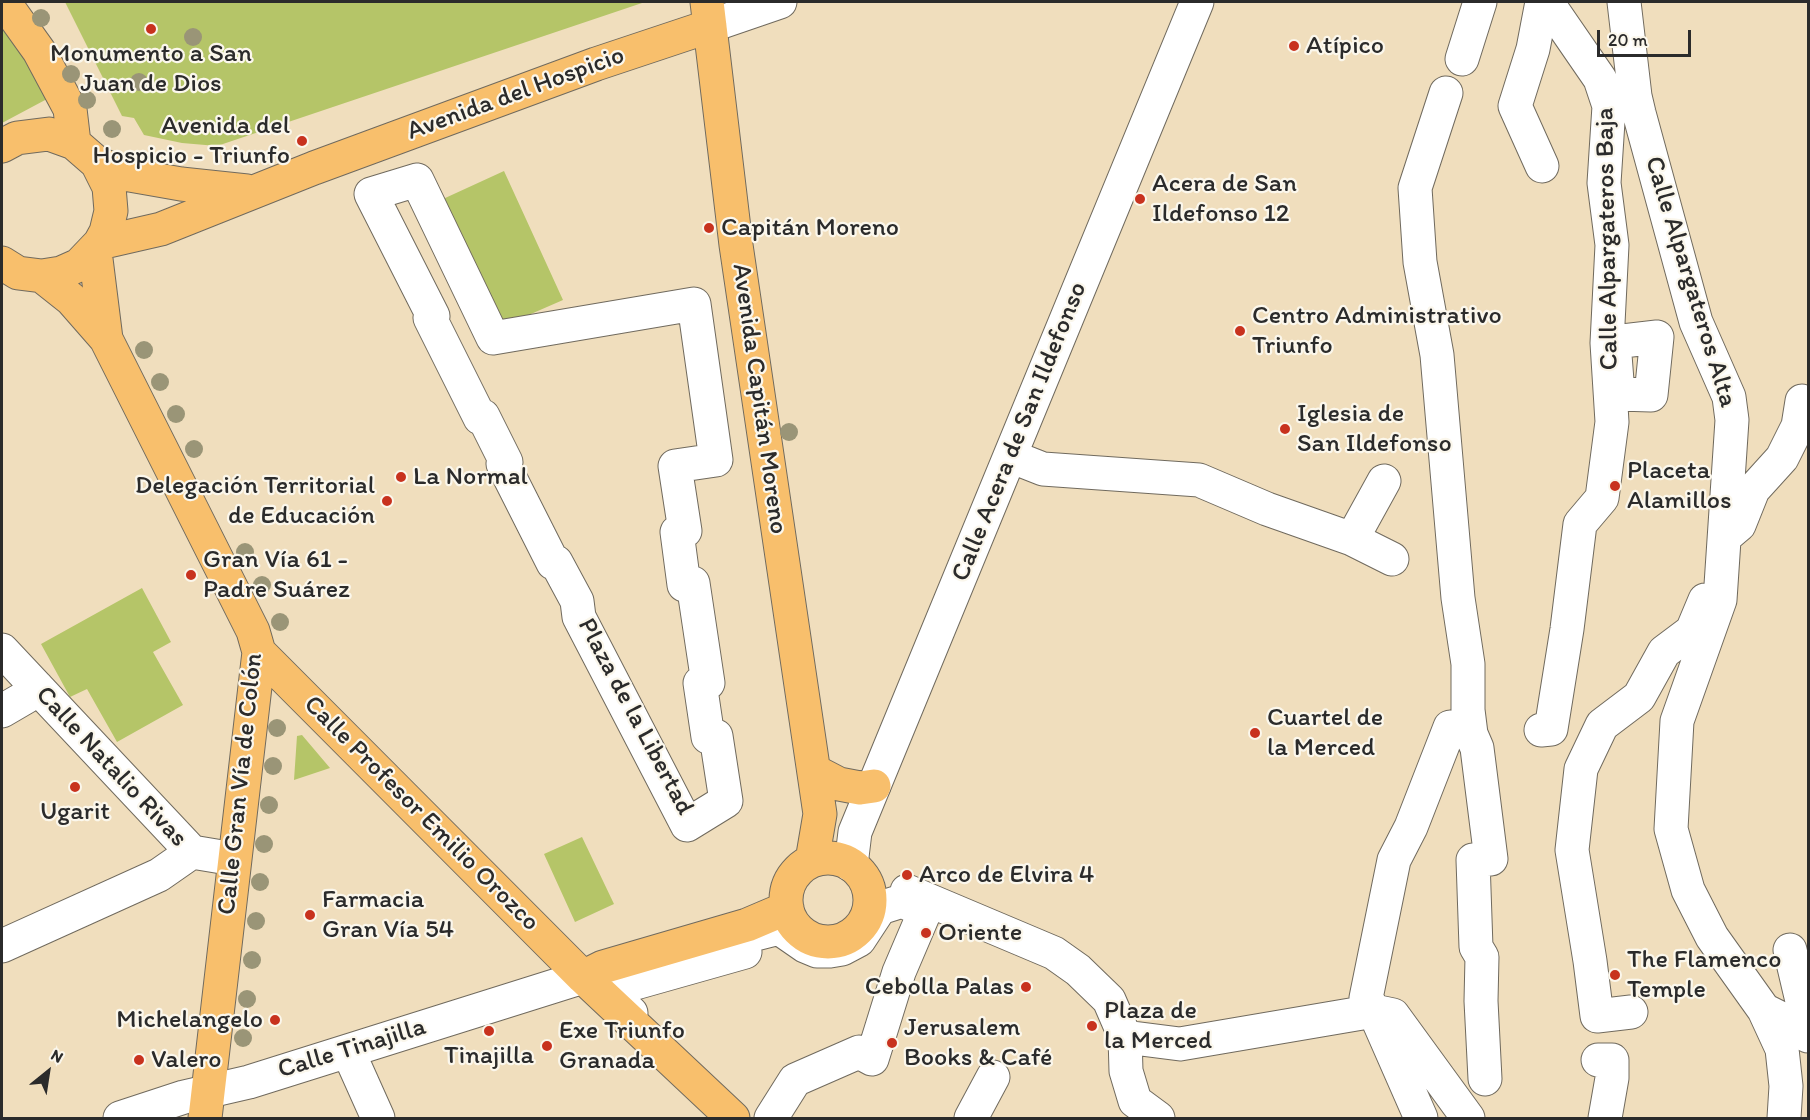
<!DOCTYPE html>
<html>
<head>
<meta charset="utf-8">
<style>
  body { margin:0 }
  #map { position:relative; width:1810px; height:1120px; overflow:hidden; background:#f0debd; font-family:Itim,sans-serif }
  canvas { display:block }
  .frame { position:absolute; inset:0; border:3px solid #2b2b2b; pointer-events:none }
  .north { position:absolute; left:18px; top:1042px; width:60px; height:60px; -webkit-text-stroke:4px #fbf7ec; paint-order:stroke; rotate:30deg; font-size:16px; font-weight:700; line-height:24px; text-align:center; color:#2b2b2b }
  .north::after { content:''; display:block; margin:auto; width:21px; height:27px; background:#2b2b2b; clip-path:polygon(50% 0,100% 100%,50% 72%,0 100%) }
  .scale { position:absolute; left:1597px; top:30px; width:94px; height:27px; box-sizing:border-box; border:3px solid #2b2b2b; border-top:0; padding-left:8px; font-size:18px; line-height:21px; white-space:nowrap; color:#2b2b2b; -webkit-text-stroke:4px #fbf7ec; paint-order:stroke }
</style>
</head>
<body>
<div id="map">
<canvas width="1810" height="1120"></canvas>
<div class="frame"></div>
<div class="north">N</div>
<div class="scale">20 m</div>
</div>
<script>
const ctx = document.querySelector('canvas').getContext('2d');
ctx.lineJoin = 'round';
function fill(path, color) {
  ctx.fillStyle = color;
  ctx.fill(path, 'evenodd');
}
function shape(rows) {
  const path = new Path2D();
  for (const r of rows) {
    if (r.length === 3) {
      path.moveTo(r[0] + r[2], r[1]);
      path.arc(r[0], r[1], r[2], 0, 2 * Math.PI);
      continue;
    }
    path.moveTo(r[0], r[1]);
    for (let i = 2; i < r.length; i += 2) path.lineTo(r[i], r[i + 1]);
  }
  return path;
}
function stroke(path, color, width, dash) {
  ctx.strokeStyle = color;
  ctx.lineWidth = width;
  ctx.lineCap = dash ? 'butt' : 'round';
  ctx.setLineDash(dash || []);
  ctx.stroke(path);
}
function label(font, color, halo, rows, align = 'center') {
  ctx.font = font + ' Itim,sans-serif';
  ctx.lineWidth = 4.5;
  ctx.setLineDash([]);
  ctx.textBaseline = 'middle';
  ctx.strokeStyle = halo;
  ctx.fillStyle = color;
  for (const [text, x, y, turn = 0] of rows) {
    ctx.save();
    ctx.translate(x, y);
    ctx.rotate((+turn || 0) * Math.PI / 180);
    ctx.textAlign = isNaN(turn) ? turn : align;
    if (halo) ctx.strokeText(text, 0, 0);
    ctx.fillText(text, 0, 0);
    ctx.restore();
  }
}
fill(shape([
  [65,2,645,2,217,146,182,143,144,135,134,118,122,116],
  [2,20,19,44,47,99,2,123],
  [504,171,563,300,501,327,443,199],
  [142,588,171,642,153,652,183,705,117,742,87,689,70,697,41,644],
  [302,735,330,768,294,780,297,736],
  [582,837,614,904,575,922,544,854]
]), '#b5c568');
const minor = shape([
  [1542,2,1533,49,1515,106,1542,166],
  [1624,2,1635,96,1639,113,1696,322,1729,397,1732,420,1720,600,1677,721,1671,829,1688,890,1712,937,1764,1010,1800,1028,1808,1036],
  [710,26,780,2],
  [1462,59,1480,2],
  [1446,93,1415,188,1420,262,1437,355,1458,598,1468,664,1468,710,1471,734,1477,748,1491,859,1473,860,1476,947,1482,957,1481,1001,1485,1079],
  [417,180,493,338,694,304,716,460,675,466,685,531,677,532,684,585,693,583,708,683,700,683,708,737,716,736,726,801,687,825,579,617,577,601,556,562,553,563,503,464,506,462,483,416,480,418,430,318,433,316,371,194,417,180],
  [1657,337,1651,395,1618,394,1614,342,1657,337],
  [1010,456,1043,469,1199,480,1267,509,1352,539,1392,559],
  [1726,536,1739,525,1753,490,1782,458,1798,426,1802,401],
  [1352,539,1384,481],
  [2,650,192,852,234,859],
  [2,711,26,697,37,687],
  [1541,730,1551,729,1567,629,1580,524,1602,498,1612,422,1607,343,1612,245,1604,183,1609,106,1600,79,1547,2],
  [851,865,855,832,1197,2],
  [907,891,1054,953,1078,970,1109,1000,1125,1037,1126,1071,1135,1101,1158,1118],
  [2,946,159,875,192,852],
  [1790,950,1806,1018,1800,1028],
  [1764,1010,1782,1049,1786,1086,1784,1118],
  [1631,1012,1597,1016,1590,961,1572,850,1581,769,1602,725,1639,697,1664,652,1692,631,1705,600],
  [631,1013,607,991,745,952,740,938,779,928,805,946,817,951,830,951,842,949,859,940,880,908,902,901,925,911,899,972,872,1059,859,1052,795,1080,771,1118],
  [1125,1037,1180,1044,1374,1011,1393,1015,1468,1118],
  [348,1051,378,1118],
  [1598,1060,1612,1060,1612,1078,1605,1118],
  [120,1118,184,1097,249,1082,583,977],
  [971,1118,993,1077],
  [1421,1118,1374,1011,1366,998,1394,860,1411,827,1450,727,1471,734]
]);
const major = shape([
  [4,2,39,51,70,109,74,143],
  [707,2,736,245,820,814,812,861],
  [2,146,17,138,49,134,74,143,97,163,109,187,111,211,106,232,100,243,79,265,61,273,42,276,18,273,2,263],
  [97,163,124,174,181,184,247,191],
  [100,243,161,229,314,168,596,64,710,26],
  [95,251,106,339],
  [42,276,71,299,106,339,253,631,259,652,205,1118],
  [259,652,583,977,733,1118],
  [814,771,839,784,860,788,874,786],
  [828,900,42],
  [583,977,603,967,747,925,787,908]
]);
stroke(minor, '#706a5e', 35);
stroke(major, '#706a5e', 35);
stroke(minor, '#fff', 33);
stroke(major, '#f8bf6c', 33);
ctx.fillStyle = '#9a9577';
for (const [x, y] of [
  [41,18],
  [193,37],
  [71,74],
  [139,82],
  [87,100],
  [112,129],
  [144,350],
  [160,382],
  [176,414],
  [789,432],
  [194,449],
  [245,552],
  [262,585],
  [280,622],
  [277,728],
  [273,766],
  [269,805],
  [264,844],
  [260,882],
  [256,921],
  [252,960],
  [247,999],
  [243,1038]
]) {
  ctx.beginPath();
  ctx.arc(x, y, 9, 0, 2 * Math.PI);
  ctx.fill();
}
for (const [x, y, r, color] of [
  [151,29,6,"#c8321e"],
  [1294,46,6,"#c8321e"],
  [302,141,6,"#c8321e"],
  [1140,199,6,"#c8321e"],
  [709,228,6,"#c8321e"],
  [1240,331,6,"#c8321e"],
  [1285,429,6,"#c8321e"],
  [401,477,6,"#c8321e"],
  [1615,486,6,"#c8321e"],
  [387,501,6,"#c8321e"],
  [191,575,6,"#c8321e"],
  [1255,733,6,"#c8321e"],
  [75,787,6,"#c8321e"],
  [907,875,6,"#c8321e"],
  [310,915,6,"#c8321e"],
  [926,933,6,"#c8321e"],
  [1615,975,6,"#c8321e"],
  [1026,987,6,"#c8321e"],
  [275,1020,6,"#c8321e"],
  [1092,1026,6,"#c8321e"],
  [489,1031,6,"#c8321e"],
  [892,1043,6,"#c8321e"],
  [547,1046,6,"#c8321e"],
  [139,1060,6,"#c8321e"]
]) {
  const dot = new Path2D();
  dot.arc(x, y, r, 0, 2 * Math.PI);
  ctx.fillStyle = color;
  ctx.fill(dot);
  stroke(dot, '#fbf7ec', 2);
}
label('26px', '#2b2b2b', '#fbf7ec', [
  ["Atípico",1306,46],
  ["Monumento a San",151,54,"center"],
  ["Juan de Dios",151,84,"center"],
  ["Avenida del",290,126,"right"],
  ["Hospicio - Triunfo",290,156,"right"],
  ["Acera de San",1152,184],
  ["Ildefonso 12",1152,214],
  ["Capitán Moreno",721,228],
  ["Centro Administrativo",1252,316],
  ["Triunfo",1252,346],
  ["Iglesia de",1297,414],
  ["San Ildefonso",1297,444],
  ["Placeta",1627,471],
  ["Alamillos",1627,501],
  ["La Normal",413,477],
  ["Delegación Territorial",375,486,"right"],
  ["de Educación",375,516,"right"],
  ["Gran Vía 61 -",203,560],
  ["Padre Suárez",203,590],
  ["Cuartel de",1267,718],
  ["la Merced",1267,748],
  ["Ugarit",75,812,"center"],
  ["Arco de Elvira 4",919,875],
  ["Farmacia",322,900],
  ["Gran Vía 54",322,930],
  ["Oriente",938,933],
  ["The Flamenco",1627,960],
  ["Temple",1627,990],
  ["Cebolla Palas",1014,987,"right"],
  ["Plaza de",1104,1011],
  ["la Merced",1104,1041],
  ["Michelangelo",263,1020,"right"],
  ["Jerusalem",904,1028],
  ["Books & Café",904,1058],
  ["Exe Triunfo",559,1031],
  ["Granada",559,1061],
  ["Tinajilla",489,1056,"center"],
  ["Valero",151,1060]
], 'left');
label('26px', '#2b2b2b', '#fbf7ec', [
  ["Avenida del Hospicio",516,94,-20],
  ["Calle Alpargateros Baja",1608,239,-91],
  ["Calle Alpargateros Alta",1690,282,73],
  ["Avenida Capitán Moreno",759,399,82],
  ["Calle Acera de San Ildefonso",1020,432,-68],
  ["Plaza de la Libertad",635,717,62],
  ["Calle Natalio Rivas",111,767,47],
  ["Calle Gran Vía de Colón",241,784,-84],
  ["Calle Profesor Emilio Orozco",421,814,45],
  ["Calle Tinajilla",352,1049,-17]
]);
</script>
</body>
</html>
